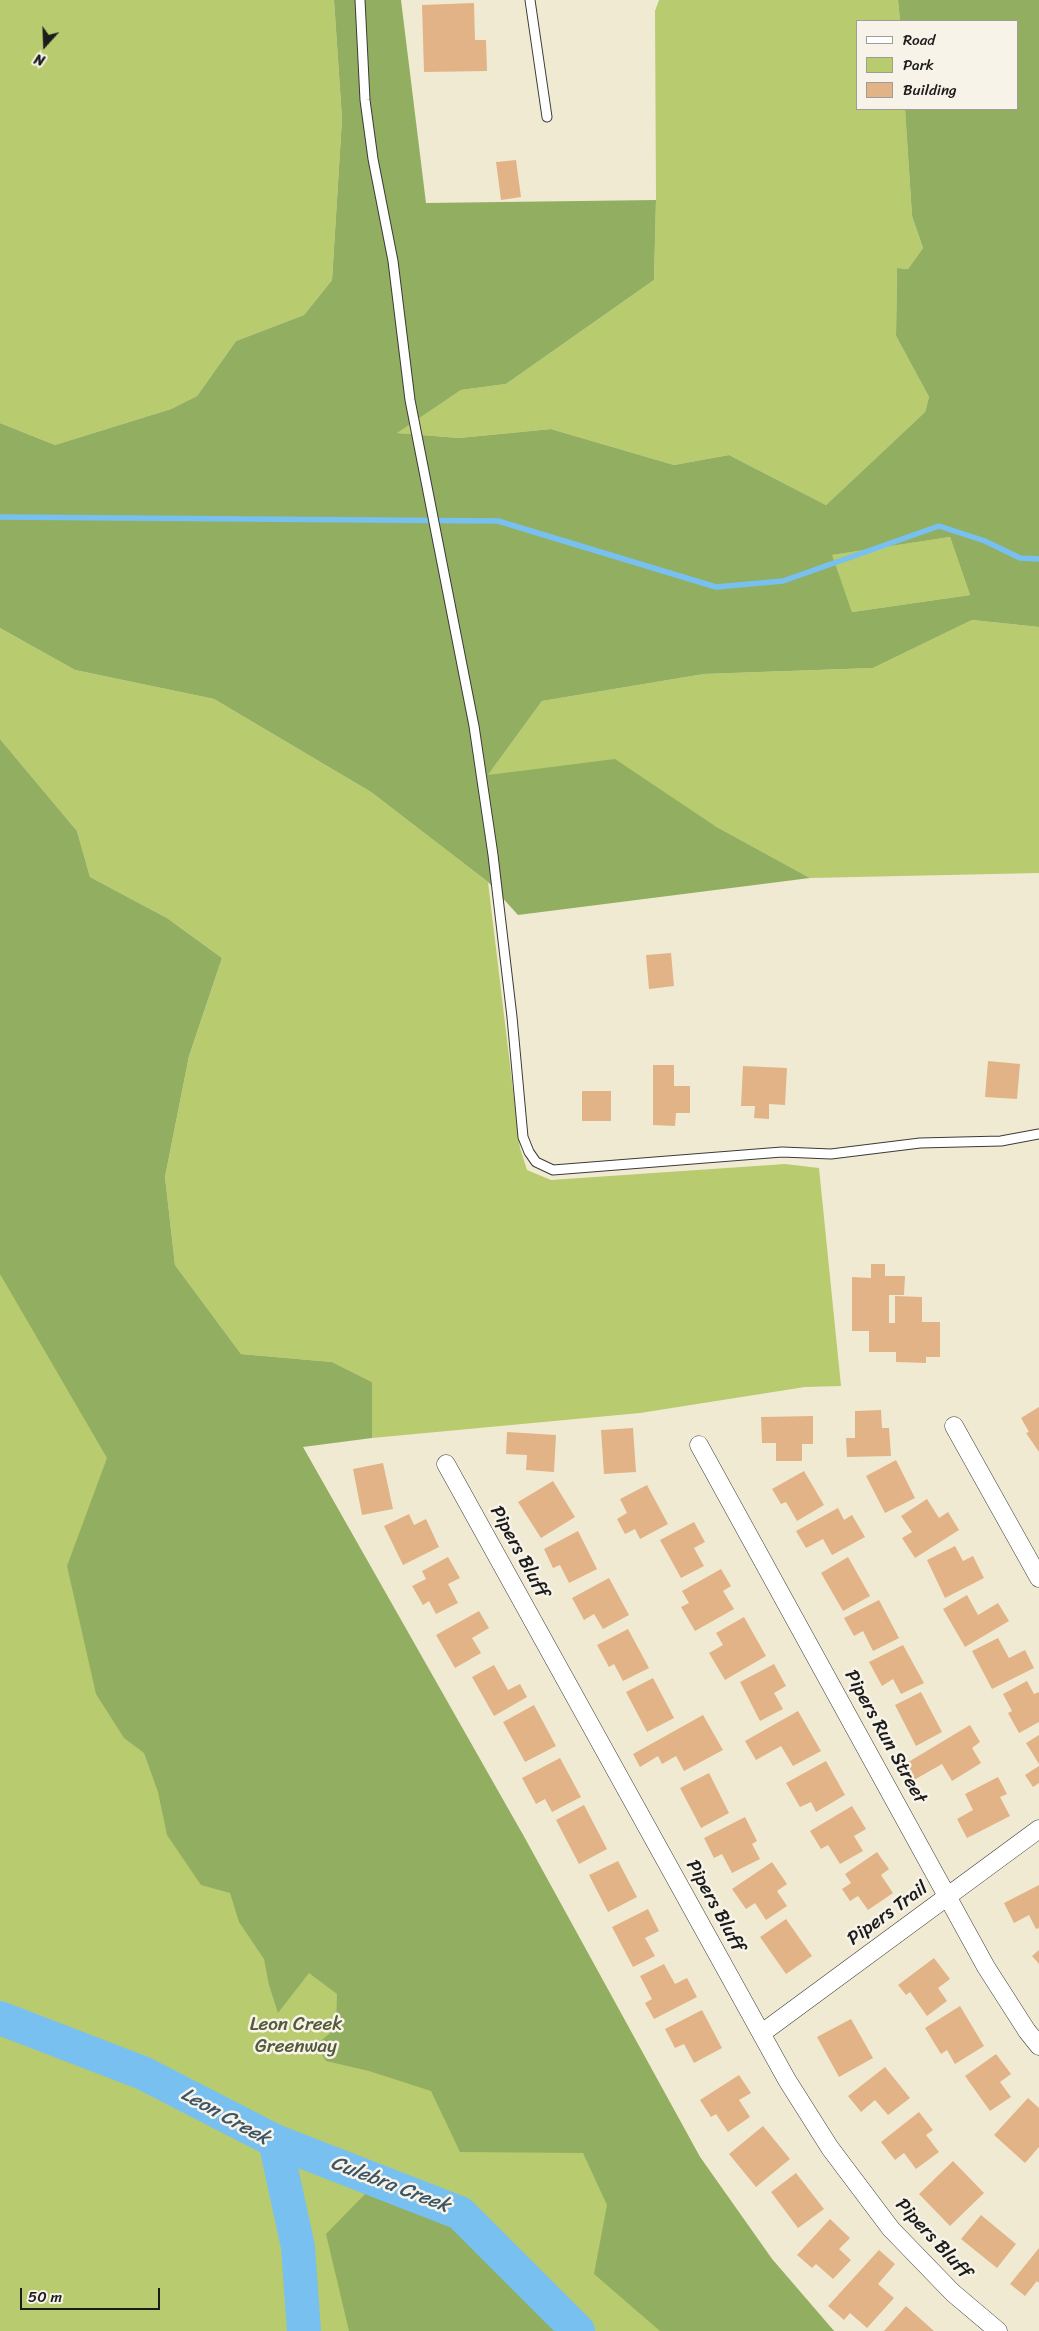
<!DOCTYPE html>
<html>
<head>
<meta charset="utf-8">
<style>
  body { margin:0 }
  #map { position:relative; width:1039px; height:2331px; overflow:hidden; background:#f1ead3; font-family:Sriracha,sans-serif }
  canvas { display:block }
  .legend { position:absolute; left:856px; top:20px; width:162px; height:90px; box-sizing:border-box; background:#f7f3e8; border:1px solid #9f9d96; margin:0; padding:6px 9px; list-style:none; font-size:15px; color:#1c1c1c }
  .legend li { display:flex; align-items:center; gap:10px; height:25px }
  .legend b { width:25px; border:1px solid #9f9d96 }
  .north { position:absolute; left:20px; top:20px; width:50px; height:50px; -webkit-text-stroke:4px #f7f3e8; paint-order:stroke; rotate:200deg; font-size:14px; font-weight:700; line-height:20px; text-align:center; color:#1c1c1c }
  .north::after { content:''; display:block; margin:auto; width:18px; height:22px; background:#1c1c1c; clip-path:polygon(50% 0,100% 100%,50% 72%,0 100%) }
  .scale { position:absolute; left:20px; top:2288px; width:140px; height:22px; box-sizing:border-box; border:2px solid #1c1c1c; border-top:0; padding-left:6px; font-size:15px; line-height:18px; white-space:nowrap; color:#1c1c1c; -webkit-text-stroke:4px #f7f3e8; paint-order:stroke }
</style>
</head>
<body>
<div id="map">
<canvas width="1039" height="2331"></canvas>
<ul class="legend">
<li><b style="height:6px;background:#fff"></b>Road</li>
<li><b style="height:14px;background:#b8cb6e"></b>Park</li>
<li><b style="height:14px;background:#e1b387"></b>Building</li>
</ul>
<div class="north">N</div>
<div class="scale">50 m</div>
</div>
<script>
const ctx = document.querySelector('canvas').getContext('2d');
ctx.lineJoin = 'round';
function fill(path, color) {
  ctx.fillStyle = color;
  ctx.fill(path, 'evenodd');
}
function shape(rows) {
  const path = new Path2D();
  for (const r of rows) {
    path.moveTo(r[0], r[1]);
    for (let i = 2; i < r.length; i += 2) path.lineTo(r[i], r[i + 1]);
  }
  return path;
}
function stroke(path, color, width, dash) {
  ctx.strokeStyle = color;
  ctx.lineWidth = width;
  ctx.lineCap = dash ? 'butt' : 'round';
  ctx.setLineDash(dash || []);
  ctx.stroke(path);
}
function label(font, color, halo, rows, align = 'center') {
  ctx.font = font + ' Sriracha,sans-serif';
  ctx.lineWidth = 5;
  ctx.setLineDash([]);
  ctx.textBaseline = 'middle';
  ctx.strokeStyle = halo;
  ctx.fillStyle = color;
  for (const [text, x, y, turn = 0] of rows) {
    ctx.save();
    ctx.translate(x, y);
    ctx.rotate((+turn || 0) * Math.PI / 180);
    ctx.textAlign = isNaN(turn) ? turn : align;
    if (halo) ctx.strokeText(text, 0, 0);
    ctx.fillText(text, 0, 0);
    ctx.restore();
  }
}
fill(shape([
  [0,0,334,0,342,119,332,280,304,315,236,341,197,396,171,409,55,445,0,423],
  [659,0,898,0,900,21,858,21,858,109,905,109,912,216,923,248,908,269,897,268,896,336,929,397,925,412,826,505,729,455,674,465,551,429,459,438,396,433,461,390,506,384,654,280,656,200,655,11],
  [950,537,970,595,852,612,831,555],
  [972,620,1039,627,1039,873,810,878,715,826,488,775,542,701,704,674,873,668],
  [0,628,75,670,214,699,371,792,488,882,520,1148,527,1170,551,1180,785,1164,819,1168,841,1386,805,1387,640,1413,372,1438,372,1382,332,1362,241,1354,175,1265,165,1177,189,1056,222,958,167,918,90,877,77,831,0,739],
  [0,915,188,1351,522,1833,700,2157,772,2259,834,2331,0,2331]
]), '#b8cb6e');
fill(shape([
  [334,0,401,0,426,203,656,200,654,280,506,384,461,390,397,433,459,438,551,429,674,465,729,455,826,505,925,412,929,397,896,336,897,268,908,269,923,248,912,216,905,109,1018,109,1018,21,900,21,898,0,1039,0,1039,627,972,620,873,668,704,674,542,701,488,775,615,759,715,826,810,878,518,915,488,882,371,792,214,699,75,670,0,628,0,423,55,445,171,409,197,396,236,341,304,315,332,280,342,119],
  [950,537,970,595,852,612,832,555],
  [0,739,77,831,90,877,167,918,222,958,189,1056,165,1177,175,1265,241,1354,332,1362,372,1382,372,1438,303,1447,522,1833,700,2157,772,2259,834,2331,660,2331,594,2274,607,2205,583,2153,460,2152,431,2091,369,2071,326,2061,316,2045,336,2028,337,1994,309,1973,278,2013,269,1985,264,1959,239,1922,230,1893,201,1885,167,1835,158,1792,144,1753,124,1738,96,1694,67,1566,107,1458,0,1274],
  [370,2189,446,2223,472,2238,555,2331,349,2331,326,2234]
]), '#92af61');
stroke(shape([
  [0,517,498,521,716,587,783,581,939,526,985,541,1020,558,1039,559]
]), '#78c0f0', 5.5);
stroke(shape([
  [0,2018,143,2073,275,2141,460,2213,578,2331],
  [275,2141,298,2247,304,2331]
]), '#78c0f0', 34);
fill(shape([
  [474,3,475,40,486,40,487,71,424,72,422,5],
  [516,160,521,197,501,200,496,162],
  [671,953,674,986,649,989,646,955],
  [988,1061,1020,1064,1017,1099,985,1097],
  [653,1065,674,1065,674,1086,690,1086,690,1113,676,1113,675,1126,653,1125],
  [743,1066,787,1068,785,1105,769,1104,769,1119,754,1118,755,1106,741,1106],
  [582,1091,611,1091,611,1121,582,1121],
  [871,1264,885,1264,885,1276,905,1276,904,1295,889,1295,889,1323,895,1323,895,1296,922,1297,922,1322,940,1322,940,1357,926,1357,926,1363,896,1362,896,1352,869,1352,869,1331,852,1331,852,1277,871,1278],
  [1039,1407,1039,1452,1026,1433,1029,1432,1021,1418],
  [881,1410,882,1428,889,1428,891,1456,847,1457,846,1438,855,1438,855,1411],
  [813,1416,813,1444,802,1444,802,1461,776,1461,776,1443,762,1443,761,1417],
  [633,1428,636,1472,604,1474,601,1430],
  [507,1432,556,1435,554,1472,526,1470,527,1455,506,1454],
  [896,1460,915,1498,885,1513,866,1476],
  [383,1463,393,1509,362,1515,353,1469],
  [804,1471,824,1505,797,1521,786,1502,781,1504,772,1489],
  [553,1481,575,1517,541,1538,518,1502],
  [647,1485,668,1524,640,1539,635,1529,625,1534,617,1519,627,1513,620,1499],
  [927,1499,939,1518,948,1512,959,1530,915,1558,902,1538,912,1532,901,1516],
  [838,1508,844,1520,852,1515,865,1537,832,1555,823,1539,806,1548,796,1531],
  [409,1514,414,1525,426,1519,439,1547,403,1565,384,1526],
  [694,1522,705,1542,694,1548,704,1566,681,1578,660,1540],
  [578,1531,597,1569,569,1583,560,1565,553,1568,544,1549],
  [955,1546,963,1561,973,1556,984,1578,945,1598,927,1560],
  [448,1557,460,1578,448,1584,458,1603,436,1614,429,1601,423,1605,412,1586,426,1579,422,1571],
  [848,1557,870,1596,843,1611,821,1573],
  [721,1569,731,1586,723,1591,734,1609,695,1631,681,1607,689,1603,682,1591],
  [609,1578,629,1615,603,1629,594,1614,584,1620,572,1598],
  [967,1595,978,1615,998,1603,1009,1621,965,1647,943,1609],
  [879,1600,899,1638,873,1651,863,1631,854,1636,844,1618],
  [479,1611,489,1628,472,1638,481,1653,455,1668,436,1635],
  [744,1617,766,1656,725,1680,709,1653,723,1645,716,1633],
  [628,1629,649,1668,623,1681,614,1664,609,1667,597,1645],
  [998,1638,1009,1658,1025,1650,1034,1668,992,1689,972,1651],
  [903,1645,924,1683,901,1694,893,1679,882,1686,869,1662],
  [774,1664,786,1686,774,1693,783,1709,760,1721,740,1682],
  [494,1665,508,1690,520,1684,527,1697,494,1716,472,1677],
  [653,1678,674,1718,647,1732,626,1692],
  [1027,1681,1034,1694,1039,1692,1039,1722,1019,1733,1008,1713,1012,1711,1003,1694],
  [921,1692,942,1732,916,1746,895,1705],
  [534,1705,556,1746,525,1762,503,1722],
  [798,1711,821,1751,793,1766,781,1746,756,1760,745,1741],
  [703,1715,723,1750,684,1771,676,1756,662,1764,658,1756,640,1767,633,1754],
  [970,1725,980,1742,972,1748,981,1763,952,1781,942,1764,914,1780,905,1764],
  [1039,1735,1039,1764,1026,1743],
  [560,1758,581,1797,552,1812,545,1799,536,1804,522,1778],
  [826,1761,845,1795,816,1812,811,1802,800,1807,786,1783],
  [1039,1766,1039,1783,1033,1787,1025,1775],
  [709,1773,729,1813,701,1828,680,1788],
  [998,1777,1007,1794,1000,1797,1010,1816,967,1838,957,1819,973,1810,965,1794],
  [584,1805,607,1849,579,1864,556,1820],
  [852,1806,866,1829,854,1836,863,1851,840,1864,828,1845,821,1849,810,1831],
  [745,1817,757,1841,752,1844,760,1859,732,1873,722,1854,714,1858,704,1838],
  [877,1852,889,1869,881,1875,893,1893,868,1910,858,1896,850,1901,842,1889,851,1883,845,1874],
  [618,1861,637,1897,608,1912,589,1875],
  [772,1862,787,1884,777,1891,787,1906,766,1920,755,1903,746,1909,732,1889],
  [1039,1885,1039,1928,1036,1929,1029,1915,1014,1923,1004,1903],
  [648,1909,659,1931,645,1938,655,1956,633,1967,612,1927],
  [786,1919,812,1956,786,1974,760,1937],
  [1039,1950,1039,1964,1032,1956],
  [934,1958,950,1979,938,1988,947,2001,927,2016,910,1992,906,1995,898,1985],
  [664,1964,675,1984,687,1978,697,1997,654,2019,645,2003,652,1999,640,1976],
  [960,2006,984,2046,955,2064,947,2050,941,2054,925,2028],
  [702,2010,722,2048,694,2063,684,2044,675,2048,665,2029],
  [851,2019,873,2058,839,2077,817,2037],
  [996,2054,1011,2074,1000,2082,1011,2097,990,2111,965,2076],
  [885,2067,910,2098,888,2115,875,2100,861,2112,848,2096],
  [739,2075,751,2093,739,2100,750,2117,728,2132,716,2114,711,2117,700,2100],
  [1028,2098,1039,2108,1039,2147,1025,2163,994,2135],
  [919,2112,933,2130,926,2135,939,2152,916,2169,904,2153,895,2160,881,2142],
  [763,2126,790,2159,756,2187,729,2154],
  [953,2161,984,2193,950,2226,919,2194],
  [796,2173,824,2209,798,2228,771,2192],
  [981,2215,1016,2244,997,2268,961,2239],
  [830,2219,850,2238,839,2249,851,2260,833,2279,816,2264,812,2268,797,2255],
  [1039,2248,1039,2283,1037,2281,1025,2296,1010,2284],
  [879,2250,895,2264,878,2284,894,2298,867,2328,850,2313,844,2320,828,2306],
  [906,2306,934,2331,884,2331]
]), '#e1b387');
const service = shape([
  [360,0,365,100,373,159,393,261,410,400,474,726,493,855,512,1017,523,1137,529,1152,536,1162,553,1170,782,1152,831,1154,920,1143,1001,1141,1039,1134],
  [530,0,547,117]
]);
const minor = shape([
  [954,1426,1039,1578],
  [699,1445,986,1967,1027,2031,1039,2046],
  [446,1464,787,2080,830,2148,891,2229,953,2293,998,2331],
  [762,2033,1039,1829]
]);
stroke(service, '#3c3b37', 11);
stroke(minor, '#3c3b37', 19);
stroke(service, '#fff', 9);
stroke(minor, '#fff', 18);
label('19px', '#1c1c1c', '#f7f3e8', [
  ["Pipers Bluff",519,1552,61],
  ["Pipers Run Street",885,1737,61],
  ["Pipers Bluff",715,1906,61],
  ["Pipers Trail",888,1914,-36],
  ["Pipers Bluff",933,2239,47]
]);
label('19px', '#535939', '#f7f3e8', [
  ["Leon Creek",296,2025],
  ["Greenway",296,2047]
]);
label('italic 20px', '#3c5566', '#f7f3e8', [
  ["Leon Creek",225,2117,29],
  ["Culebra Creek",390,2185,21]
]);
</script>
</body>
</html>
